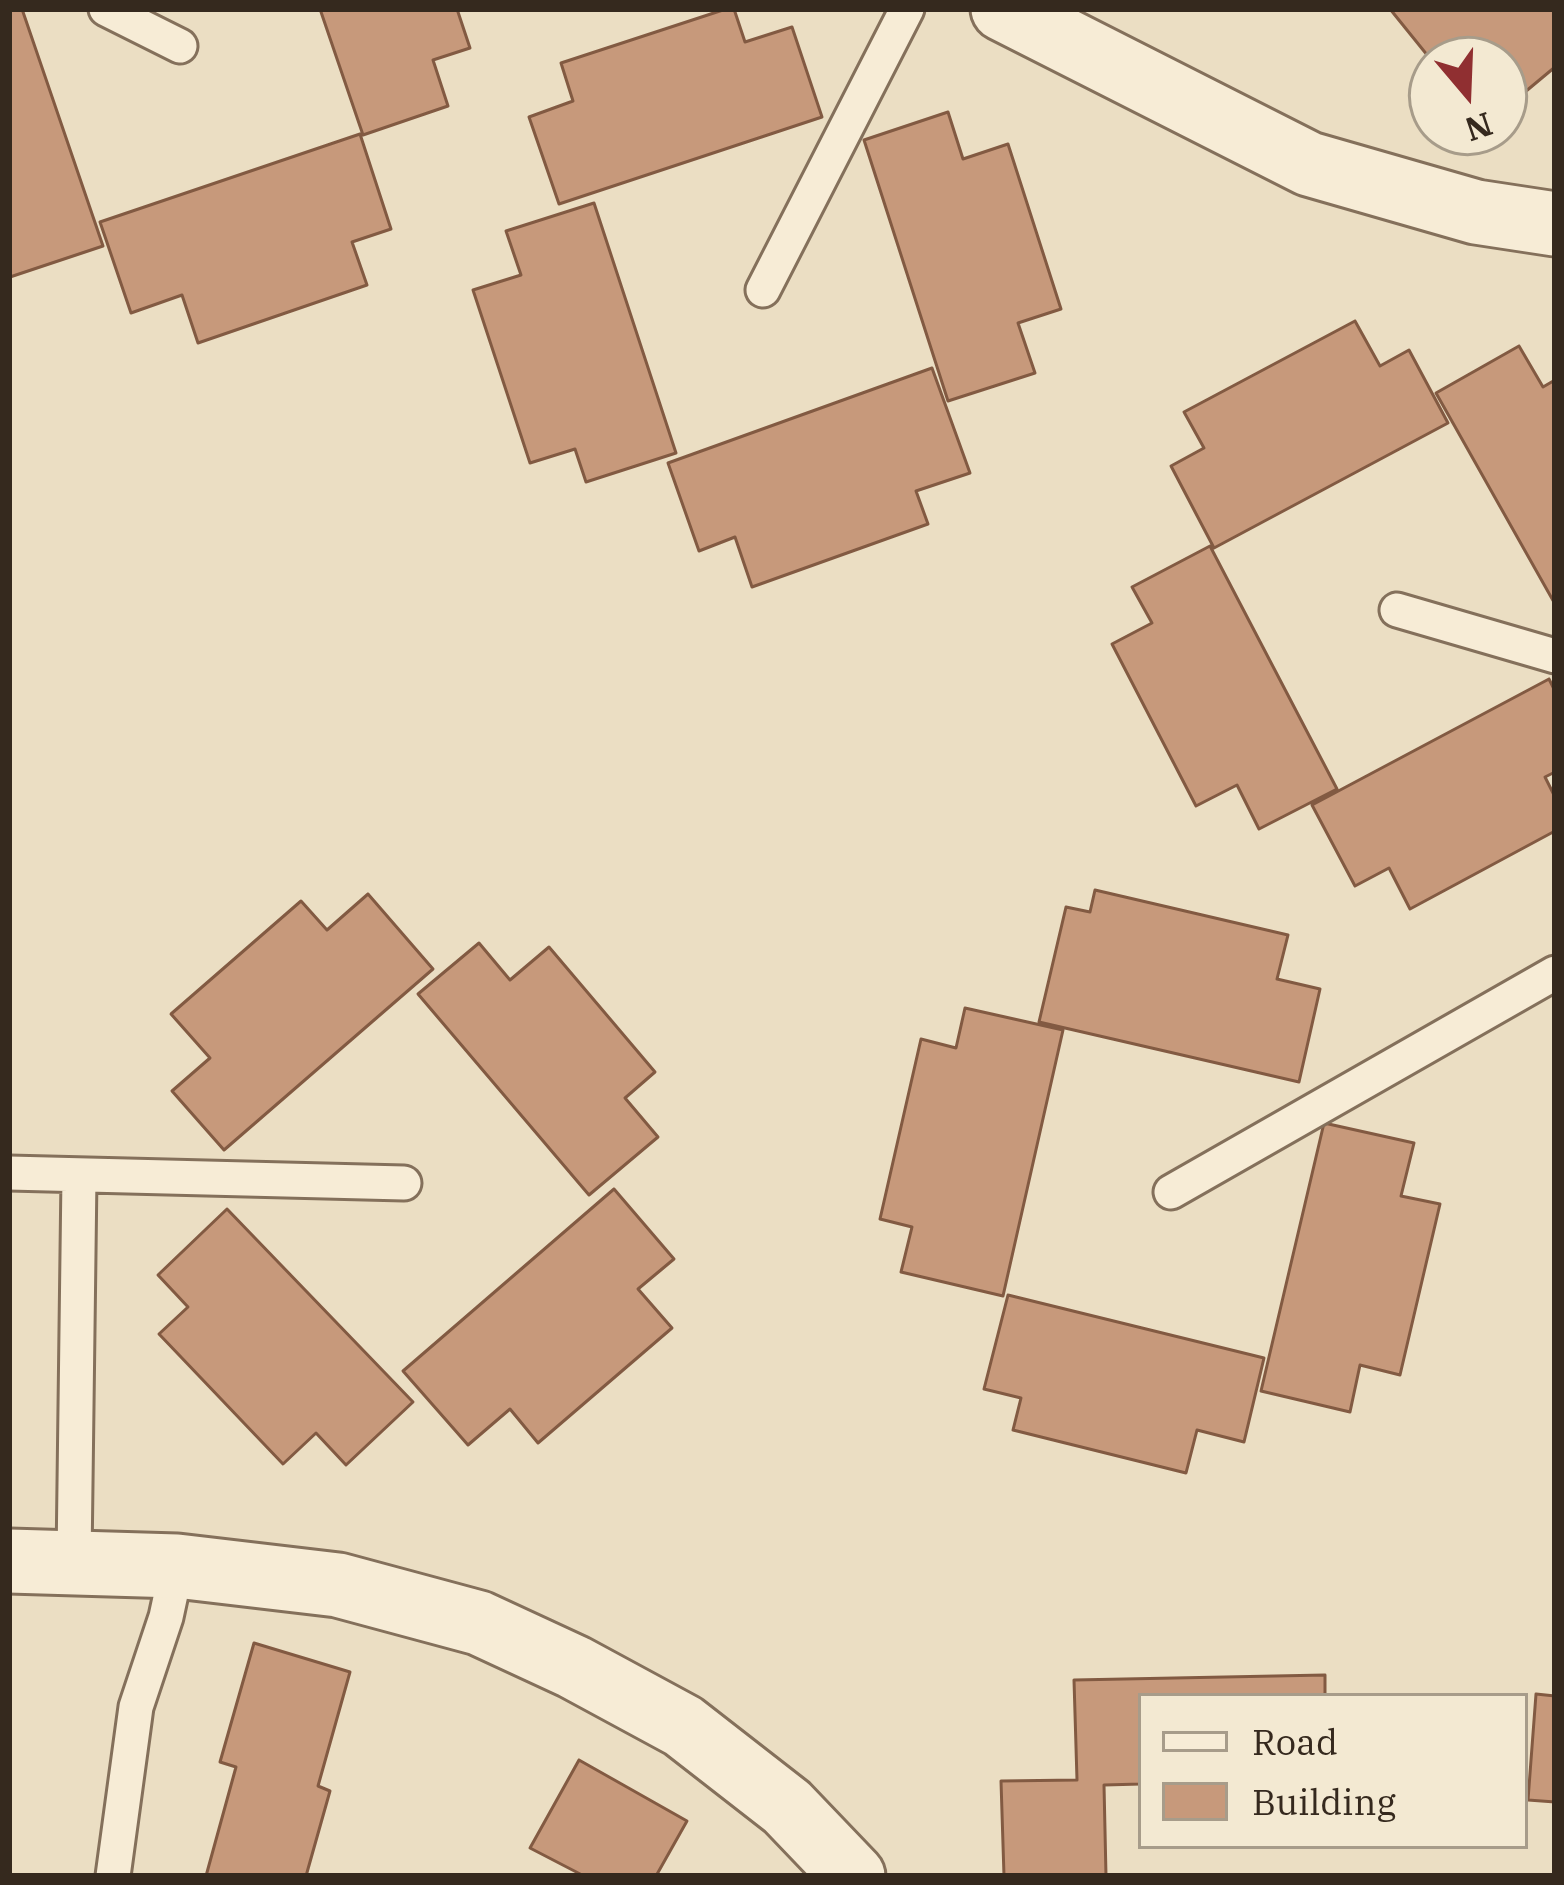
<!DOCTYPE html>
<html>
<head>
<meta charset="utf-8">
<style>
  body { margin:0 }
  #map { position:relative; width:1564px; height:1885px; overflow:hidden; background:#ebdec3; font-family:"IBM Plex Serif",serif }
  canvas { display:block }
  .frame { position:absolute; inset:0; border:12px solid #35291e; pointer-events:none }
  .legend { position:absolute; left:1138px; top:1693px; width:390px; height:156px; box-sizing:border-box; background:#f3e9d2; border:3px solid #a79c8a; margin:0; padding:15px 21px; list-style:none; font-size:36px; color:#35291e }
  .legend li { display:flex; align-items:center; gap:24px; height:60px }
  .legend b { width:60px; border:3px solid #a79c8a }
  .north { position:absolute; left:1408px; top:36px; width:120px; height:120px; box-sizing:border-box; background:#f3e9d2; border:3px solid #a79c8a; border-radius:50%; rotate:161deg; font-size:33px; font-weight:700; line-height:48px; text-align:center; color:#35291e }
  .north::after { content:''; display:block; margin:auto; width:42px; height:54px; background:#902f31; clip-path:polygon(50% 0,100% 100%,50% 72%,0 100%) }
</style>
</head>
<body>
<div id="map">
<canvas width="1564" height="1885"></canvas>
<div class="frame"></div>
<ul class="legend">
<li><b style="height:15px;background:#f7ecd6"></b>Road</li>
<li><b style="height:33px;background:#c7997b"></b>Building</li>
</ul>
<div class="north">N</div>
</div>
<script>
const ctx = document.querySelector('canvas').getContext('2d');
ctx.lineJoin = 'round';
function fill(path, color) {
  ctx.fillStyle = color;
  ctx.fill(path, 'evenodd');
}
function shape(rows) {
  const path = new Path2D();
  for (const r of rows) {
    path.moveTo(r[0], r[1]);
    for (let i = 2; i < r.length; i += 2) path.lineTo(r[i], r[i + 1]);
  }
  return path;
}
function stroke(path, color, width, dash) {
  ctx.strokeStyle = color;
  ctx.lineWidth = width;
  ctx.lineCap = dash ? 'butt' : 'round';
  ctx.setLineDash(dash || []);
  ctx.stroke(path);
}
const building = shape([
  [9,9,22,9,103,246,10,277,9,9],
  [320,9,457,9,470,48,433,60,448,106,363,135,320,9],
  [726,9,734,9,745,42,792,27,822,117,559,204,529,117,573,101,561,63,726,9],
  [1390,9,1555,9,1555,67,1519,97,1504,78,1504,60,1432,61,1390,9],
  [948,112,963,159,1008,144,1061,309,1018,323,1035,373,948,401,864,140,948,112],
  [360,134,391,229,352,242,367,285,198,343,182,295,131,313,100,222,360,134],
  [594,203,676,453,586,482,575,449,530,463,473,290,521,275,506,231,594,203],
  [1355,321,1380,366,1409,350,1448,423,1214,548,1171,466,1204,448,1184,412,1355,321],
  [1519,346,1543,387,1555,380,1555,604,1436,393,1519,346],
  [932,368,970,473,916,491,928,524,752,587,735,537,699,551,668,463,932,368],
  [1210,546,1337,789,1259,829,1237,785,1196,806,1112,644,1152,623,1132,587,1210,546],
  [1549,679,1555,691,1555,772,1545,777,1555,797,1555,831,1410,909,1389,868,1355,886,1312,805,1549,679],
  [1095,890,1288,935,1277,979,1320,989,1299,1082,1039,1022,1066,907,1090,912,1095,890],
  [368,894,433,969,224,1150,172,1091,210,1058,171,1014,301,901,327,930,368,894],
  [479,943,510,980,549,947,655,1072,625,1098,658,1137,589,1195,418,994,479,943],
  [965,1008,1063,1030,1003,1296,901,1272,912,1227,880,1219,921,1039,956,1048,965,1008],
  [1324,1123,1414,1143,1401,1196,1440,1204,1400,1375,1360,1365,1350,1412,1261,1391,1324,1123],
  [614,1189,674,1259,638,1289,672,1328,538,1443,510,1409,468,1445,403,1371,614,1189],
  [227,1209,413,1402,346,1465,316,1433,283,1464,159,1334,188,1307,158,1275,227,1209],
  [1008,1295,1264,1358,1244,1442,1197,1430,1186,1473,1013,1430,1021,1398,984,1389,1008,1295],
  [254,1643,350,1672,318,1786,330,1791,306,1876,206,1876,236,1767,220,1762,254,1643],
  [1325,1675,1325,1695,1449,1696,1141,1696,1141,1784,1104,1785,1106,1876,1004,1876,1001,1781,1077,1780,1074,1680,1325,1675],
  [1536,1694,1555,1696,1555,1802,1528,1800,1536,1694],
  [579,1760,687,1821,656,1876,584,1876,530,1848,579,1760]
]);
fill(building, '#c7997b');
stroke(building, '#825a42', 3);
const lane = shape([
  [106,9,180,46],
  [763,290,907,9],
  [1397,610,1555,656],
  [9,1173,404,1183],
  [1171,1192,1555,973],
  [74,1560,79,1176],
  [113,1876,136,1707,166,1617,177,1566]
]);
const street = shape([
  [1003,9,1309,164,1476,212,1555,224],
  [9,1561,177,1566,338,1585,479,1623,574,1667,683,1726,787,1807,853,1876]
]);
stroke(lane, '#84705b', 39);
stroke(street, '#84705b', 69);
stroke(lane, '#f7ecd6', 33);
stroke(street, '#f7ecd6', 63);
</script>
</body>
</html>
